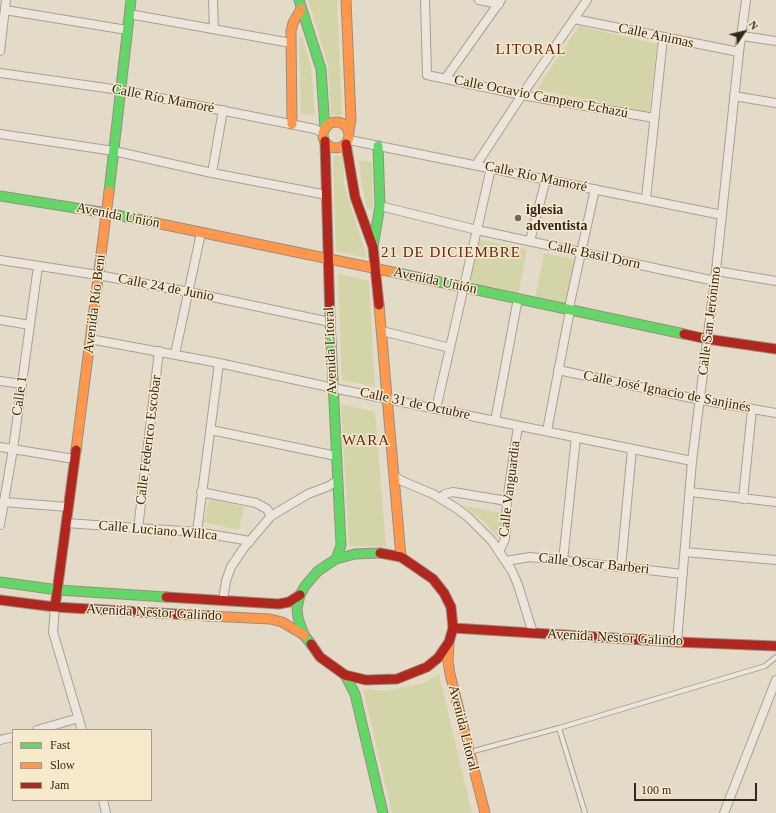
<!DOCTYPE html>
<html>
<head>
<meta charset="utf-8">
<style>
  body { margin:0 }
  #map { position:relative; width:776px; height:813px; overflow:hidden; background:#e3dbc8; font-family:Georgia,serif }
  canvas { display:block }
  .legend { position:absolute; left:12px; top:729px; width:140px; height:72px; box-sizing:border-box; background:#f7e9cc; border:1px solid #aa9b85; margin:0; padding:5px 7px; list-style:none; font-size:12px; color:#36271b }
  .legend li { display:flex; align-items:center; gap:8px; height:20px }
  .legend b { width:20px; border:1px solid #aa9b85 }
  .north { position:absolute; left:724px; top:12px; width:40px; height:40px; -webkit-text-stroke:3px #f7e9cc; paint-order:stroke; rotate:55deg; font-size:11px; font-weight:700; line-height:16px; text-align:center; color:#36271b }
  .north::after { content:''; display:block; margin:auto; width:14px; height:18px; background:#36271b; clip-path:polygon(50% 0,100% 100%,50% 72%,0 100%) }
  .scale { position:absolute; left:634px; top:783px; width:123px; height:18px; box-sizing:border-box; border:2px solid #36271b; border-top:0; padding-left:5px; font-size:12px; line-height:14px; white-space:nowrap; color:#36271b; -webkit-text-stroke:3px #f7e9cc; paint-order:stroke }
</style>
</head>
<body>
<div id="map">
<canvas width="776" height="813"></canvas>
<ul class="legend">
<li><b style="height:5px;background:#63d668"></b>Fast</li>
<li><b style="height:5px;background:#ff974d"></b>Slow</li>
<li><b style="height:5px;background:#b3261e"></b>Jam</li>
</ul>
<div class="north">N</div>
<div class="scale">100 m</div>
</div>
<script>
const ctx = document.querySelector('canvas').getContext('2d');
ctx.lineJoin = 'round';
function fill(path, color) {
  ctx.fillStyle = color;
  ctx.fill(path, 'evenodd');
}
function shape(rows) {
  const path = new Path2D();
  for (const r of rows) {
    if (r.length === 3) {
      path.moveTo(r[0] + r[2], r[1]);
      path.arc(r[0], r[1], r[2], 0, 2 * Math.PI);
      continue;
    }
    path.moveTo(r[0], r[1]);
    for (let i = 2; i < r.length; i += 2) path.lineTo(r[i], r[i + 1]);
  }
  return path;
}
function stroke(path, color, width, dash) {
  ctx.strokeStyle = color;
  ctx.lineWidth = width;
  ctx.lineCap = dash ? 'butt' : 'round';
  ctx.setLineDash(dash || []);
  ctx.stroke(path);
}
function label(font, color, halo, rows, align = 'center') {
  ctx.font = font + ' Georgia,serif';
  ctx.lineWidth = 3;
  ctx.setLineDash([]);
  ctx.textBaseline = 'middle';
  ctx.strokeStyle = halo;
  ctx.fillStyle = color;
  for (const [text, x, y, turn = 0] of rows) {
    ctx.save();
    ctx.translate(x, y);
    ctx.rotate((+turn || 0) * Math.PI / 180);
    ctx.textAlign = isNaN(turn) ? turn : align;
    if (halo) ctx.strokeText(text, 0, 0);
    ctx.fillText(text, 0, 0);
    ctx.restore();
  }
}
fill(shape([
  [308,0,337,0,342,115,331,115,328,65],
  [579,26,657,44,649,113,537,89],
  [302,36,311,66,315,115,301,114,299,37],
  [333,156,343,156,344,184,367,258,336,251],
  [359,160,372,162,373,210,367,209,361,180],
  [477,239,527,249,518,296,468,286],
  [544,253,576,260,567,305,535,298],
  [338,273,369,281,375,387,342,380],
  [341,404,375,412,386,546,349,546],
  [209,499,244,507,239,530,204,522],
  [462,505,502,513,502,542,483,521],
  [439,674,472,813,392,813,363,689,385,691,424,683]
]), '#d4d4a9');
const lane = shape([
  [559,728,585,813],
  [470,752,559,728,765,666,776,657]
]);
const street = shape([
  [213,0,214,29],
  [425,0,427,75,522,95,654,118],
  [479,0,499,4],
  [5,10,127,30],
  [129,14,291,43],
  [574,19,739,52],
  [742,36,776,41],
  [0,51,6,0],
  [0,73,120,90,315,129,323,133],
  [445,79,501,0],
  [734,96,776,103],
  [0,134,114,151,212,173,327,195],
  [349,140,722,215],
  [476,165,522,95,587,0],
  [212,173,223,110],
  [646,199,663,38],
  [380,206,477,230,715,281],
  [530,241,546,179],
  [0,260,98,275,189,292,330,322],
  [716,271,776,281],
  [0,320,30,325],
  [382,331,450,348],
  [90,339,219,363,333,388,692,461],
  [175,354,201,233],
  [558,370,701,400,776,413],
  [0,381,22,384],
  [436,409,491,168],
  [495,421,518,298],
  [211,430,336,456],
  [547,431,570,310,570,303,595,189],
  [0,447,74,459],
  [394,476,402,481,433,494,456,508,468,517,492,541,512,571,518,585,533,633],
  [201,492,256,503,267,509,271,516],
  [690,492,776,502],
  [440,498,445,494,453,492,507,501],
  [743,499,752,409],
  [3,502,68,507],
  [66,523,197,532,250,541],
  [0,525,13,449,38,266],
  [138,529,159,351],
  [197,532,219,363],
  [499,552,505,539,507,501,518,426],
  [685,552,776,560],
  [506,561,530,557,683,574],
  [563,561,576,437],
  [621,567,632,449],
  [223,600,226,581,231,567,243,549,271,516,308,494,329,486,338,480],
  [55,607,53,632,82,730],
  [677,642,692,461,716,271,739,52,746,0],
  [37,730,79,718],
  [0,740,13,737],
  [103,800,106,813],
  [724,813,776,680]
]);
const fast = shape([
  [299,0,321,69,325,129],
  [109,192,131,0],
  [0,196,107,213,156,223],
  [373,246,380,206,378,146],
  [402,274,684,334],
  [330,320,341,545,336,559],
  [0,582,58,590,166,597],
  [311,644,304,635,298,618,297,608,300,595,305,586,318,571,336,559,355,554,380,553],
  [345,675,355,694,383,813]
]);
const slow = shape([
  [346,0,351,119,349,131],
  [336,135,13],
  [292,124,291,31,293,23,301,9],
  [156,223,402,274],
  [379,305,401,557],
  [76,450,109,192],
  [209,616,270,619,282,622,304,635],
  [449,643,448,661,450,674,485,813]
]);
const jam = shape([
  [325,141,330,320],
  [346,144,355,197,373,247,379,305],
  [684,334,707,339,776,349],
  [166,597,279,604,289,602,300,595],
  [0,600,55,607,209,616],
  [55,607,76,450],
  [453,628,677,642,776,646],
  [311,644,320,657,345,675,366,680,397,679,427,667,438,658,449,642,453,628,451,607,444,593,433,579,401,557,380,553]
]);
stroke(lane, '#a8a092', 6);
stroke(street, '#a8a092', 10);
stroke(fast, '#978f82', 11);
stroke(slow, '#978f82', 11);
stroke(jam, '#978f82', 11);
stroke(lane, '#ebe5db', 4);
stroke(street, '#ebe5db', 8);
stroke(fast, '#63d668', 9);
stroke(slow, '#ff974d', 9);
stroke(jam, '#b3261e', 9);
for (const [x, y, r, color] of [
  [518,218,4,"#736658"]
]) {
  const dot = new Path2D();
  dot.arc(x, y, r, 0, 2 * Math.PI);
  ctx.fillStyle = color;
  ctx.fill(dot);
  stroke(dot, '#f7e9cc', 1.5);
}
label('14px', '#36271b', '#f7e9cc', [
  ["Calle Animas",656,36,12],
  ["Calle Octavio Campero Echazú",541,97,11],
  ["Calle Río Mamoré",163,99,11],
  ["Calle Río Mamoré",536,177,12],
  ["Avenida Unión",118,216,11],
  ["Calle Basil Dorn",594,255,12],
  ["Avenida Unión",435,281,12],
  ["Calle 24 de Junio",166,288,11],
  ["Avenida Río Beni",95,304,-83],
  ["Calle San Jerónimo",710,321,-83],
  ["Avenida Litoral",331,351,-92],
  ["Calle José Ignacio de Sanjinés",667,392,11],
  ["Calle 1",20,396,-82],
  ["Calle 31 de Octubre",415,404,12],
  ["Calle Federico Escobar",149,440,-83],
  ["Calle Vanguardia",510,489,-83],
  ["Calle Luciano Willca",158,531,5],
  ["Calle Oscar Barberi",594,564,6],
  ["Avenida Nestor Galindo",154,613,3],
  ["Avenida Nestor Galindo",615,638,3],
  ["Avenida Litoral",463,728,76]
]);
label('bold 14px', '#36271b', '#f7e9cc', [
  ["iglesia",526,210],
  ["adventista",526,226]
], 'left');
ctx.letterSpacing = '1px';
label('15px', '#652618', '#f7e9cc', [
  ["LITORAL",531,50],
  ["21 DE DICIEMBRE",451,253],
  ["WARA",366,441]
]);
ctx.letterSpacing = '0px';
</script>
</body>
</html>
